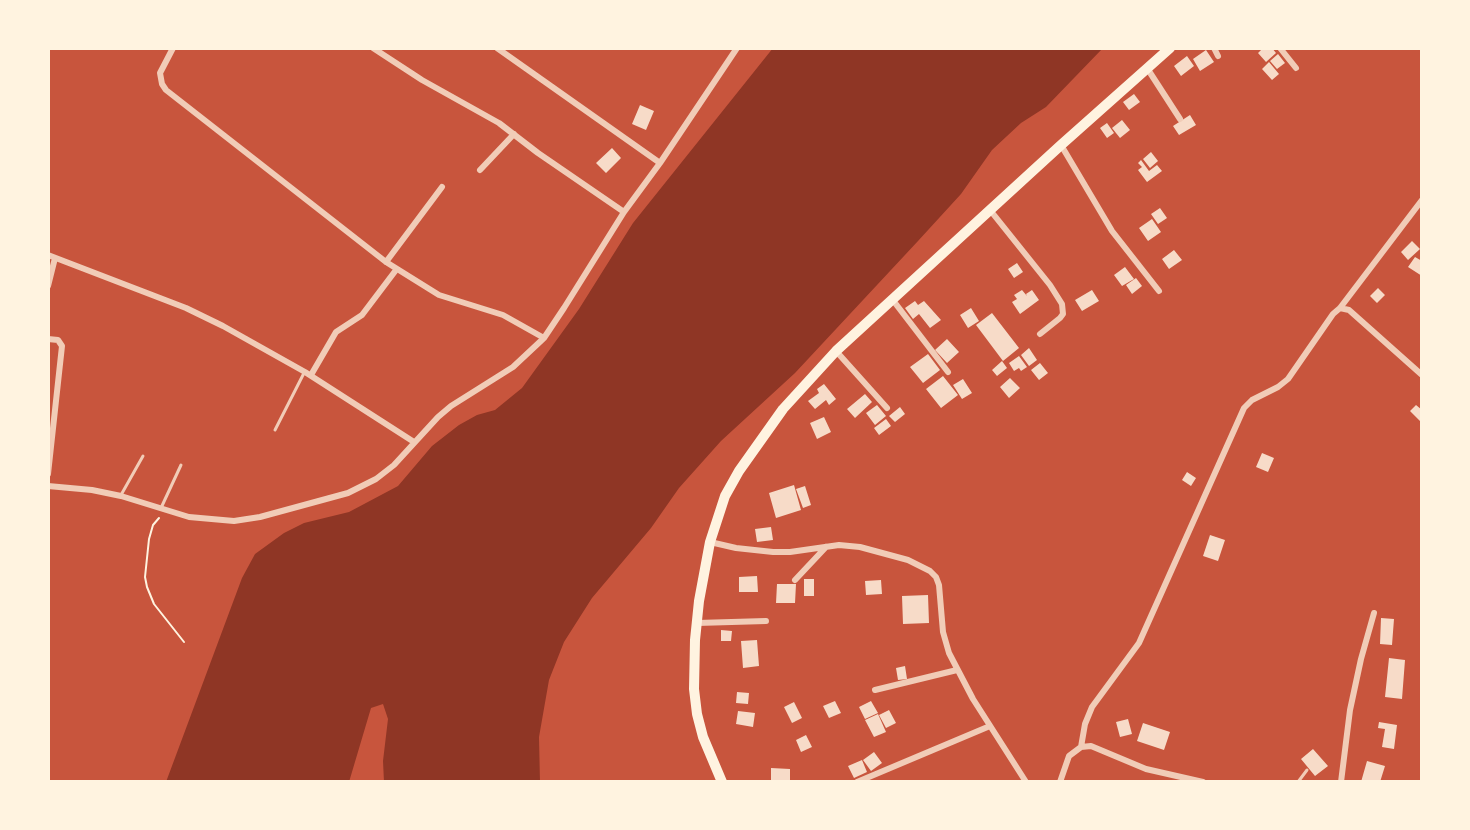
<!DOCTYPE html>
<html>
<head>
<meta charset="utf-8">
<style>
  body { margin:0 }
  #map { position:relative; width:1470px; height:830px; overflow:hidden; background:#c8553d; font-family:"PT Serif",serif }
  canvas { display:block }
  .frame { position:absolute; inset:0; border:50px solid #fff3e0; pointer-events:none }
</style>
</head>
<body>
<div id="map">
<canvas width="1470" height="830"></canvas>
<div class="frame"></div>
</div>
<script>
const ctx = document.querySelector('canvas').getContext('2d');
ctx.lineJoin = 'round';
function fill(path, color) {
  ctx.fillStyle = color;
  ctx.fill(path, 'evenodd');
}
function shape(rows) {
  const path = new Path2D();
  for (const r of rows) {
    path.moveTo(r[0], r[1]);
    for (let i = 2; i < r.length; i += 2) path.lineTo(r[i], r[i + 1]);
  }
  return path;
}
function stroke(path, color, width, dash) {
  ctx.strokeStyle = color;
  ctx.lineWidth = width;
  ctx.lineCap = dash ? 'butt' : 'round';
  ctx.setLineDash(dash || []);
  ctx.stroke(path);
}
fill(shape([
  [773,48,1103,48,1046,107,1021,123,992,150,961,194,918,241,795,373,721,441,679,488,651,528,592,598,564,642,549,680,539,737,540,782,384,782,383,761,388,719,383,704,371,708,349,782,166,782,242,578,255,554,284,533,304,523,349,512,398,486,432,446,459,425,477,415,495,410,522,388,579,309,633,223]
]), '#8f3625');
fill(shape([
  [1263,48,1272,48,1276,53,1266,62,1258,53],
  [1206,50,1214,62,1200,71,1193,59],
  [1278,54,1285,63,1277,69,1270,61],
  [1187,56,1194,66,1181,76,1174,66],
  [1269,62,1279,74,1272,80,1262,69],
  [1134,94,1140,102,1129,110,1123,102],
  [640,105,654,111,646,130,632,124],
  [1190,115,1196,125,1179,135,1173,126],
  [1122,120,1130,130,1120,138,1112,128],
  [1107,123,1114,133,1107,138,1100,128],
  [612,148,621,158,606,173,596,163],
  [1151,152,1158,161,1150,168,1143,159],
  [1141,160,1149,171,1157,165,1162,171,1147,182,1138,170,1142,167,1138,163],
  [1160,208,1167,218,1158,224,1151,214],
  [1152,219,1161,232,1148,241,1139,228],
  [1412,241,1420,249,1408,260,1401,252],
  [1174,250,1182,260,1169,269,1162,259],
  [1415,257,1422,261,1422,276,1408,267],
  [1017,263,1023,272,1014,278,1008,269],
  [1125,267,1134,279,1122,286,1114,275],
  [1136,278,1142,286,1132,294,1126,285],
  [1378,288,1385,295,1377,303,1370,296],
  [1022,290,1027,296,1026,294,1032,290,1039,300,1020,314,1012,302,1017,299,1014,295],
  [1092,290,1099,301,1082,311,1075,300],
  [915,301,918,305,924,301,941,320,930,328,919,314,913,319,905,308],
  [971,308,979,321,968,328,960,315],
  [992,313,1019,348,1003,361,976,325],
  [947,339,959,352,947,363,935,350],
  [1029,348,1037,360,1029,366,1021,355],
  [928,354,940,370,923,383,910,367],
  [1019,356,1027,367,1021,371,1019,368,1014,371,1009,363],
  [1002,361,1007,368,997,376,992,370],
  [1040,363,1048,373,1039,380,1031,370],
  [943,376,958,395,941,408,926,389],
  [1010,378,1020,388,1009,398,1000,387],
  [963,379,972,393,962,399,953,385],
  [824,384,836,399,829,405,826,400,815,409,808,401,819,393,817,389],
  [865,394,872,402,855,418,847,409],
  [877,405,886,416,875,425,866,413],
  [1416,405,1422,410,1420,421,1410,411],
  [900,407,905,414,895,422,889,416],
  [824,417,831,432,817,439,810,423],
  [886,419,891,426,879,435,874,428],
  [1262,453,1274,458,1268,472,1256,467],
  [1187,472,1196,478,1191,486,1182,480],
  [794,485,801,510,776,518,769,493],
  [805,486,811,505,803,508,796,489],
  [771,527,773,540,757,542,755,529],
  [1210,535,1225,540,1218,561,1203,556],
  [757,576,758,592,739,592,739,577],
  [804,579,814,579,814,596,804,596],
  [881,580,882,594,866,595,865,581],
  [777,584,796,584,795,603,776,603],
  [928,595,929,623,903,624,902,596],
  [1381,618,1394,619,1392,645,1380,644],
  [721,630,732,631,731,641,721,641],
  [757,640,759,666,743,668,741,641],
  [1389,658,1405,660,1402,699,1385,697],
  [905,666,907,679,898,680,896,668],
  [737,692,749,693,748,704,736,703],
  [835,701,841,713,829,718,823,706],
  [871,701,878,713,865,719,859,707],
  [794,702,802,718,792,723,784,707],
  [889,710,896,723,886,728,879,715],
  [738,711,755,713,753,727,736,724],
  [878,714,886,732,874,737,865,720],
  [1128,719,1132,734,1120,737,1116,722],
  [1379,722,1397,725,1394,749,1382,747,1385,729,1378,728],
  [1143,723,1170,732,1164,750,1137,741],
  [806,735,812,747,801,752,796,740],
  [1313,749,1328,766,1315,776,1301,759],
  [874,752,882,763,871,771,863,760],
  [862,760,867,772,854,778,848,766],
  [1367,761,1385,766,1380,782,1361,782],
  [771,768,790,769,790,781,771,780]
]), '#f7dbc8');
stroke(shape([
  [159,518,153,525,149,539,145,577,147,587,154,604,184,642]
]), '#fff3e0', 2);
stroke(shape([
  [275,430,304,373],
  [121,495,143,456],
  [161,508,181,465],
  [1298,782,1307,770]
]), '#f1ccb7', 3);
stroke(shape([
  [173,48,160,73,162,84,166,90,386,262,439,295,503,315,544,338],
  [373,48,422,80,499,123,538,153,624,212],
  [497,48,660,163],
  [1214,48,1218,56],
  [1280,48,1296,68],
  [1147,68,1180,119],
  [1061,145,1112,231,1159,291],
  [480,170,514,134],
  [990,210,1050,285,1062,304,1063,314,1060,318,1040,334],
  [48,255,186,308,223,326,305,372,414,442],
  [386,262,442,187],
  [48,286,55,258],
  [892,299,948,372],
  [1340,308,1349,310,1422,375],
  [48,339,58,340,62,346,48,474],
  [836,351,887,408],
  [311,375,336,332,362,315,396,270],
  [48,486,92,490,121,496,189,517,234,521,260,517,348,493,376,479,394,465,438,417,451,406,513,367,544,338,564,308,624,212,660,163,737,48],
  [710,542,736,548,773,552,790,552,839,545,860,547,908,560,930,571,936,577,939,585,943,632,949,653,973,699,1026,782],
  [795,580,826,547],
  [697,623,766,621],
  [875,690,957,670],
  [1081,747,1085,724,1092,707,1139,643,1244,408,1252,400,1278,387,1288,379,1333,314,1340,308,1422,200],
  [857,782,990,726],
  [1060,782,1069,756,1081,747,1091,746,1146,769,1203,782],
  [1341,782,1350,710,1361,659,1374,613]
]), '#f1ccb7', 6);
stroke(shape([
  [722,782,703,737,697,714,694,689,695,640,699,601,710,542,725,496,739,471,783,409,836,351,1061,145,1170,48]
]), '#fff3e0', 10);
</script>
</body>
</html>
